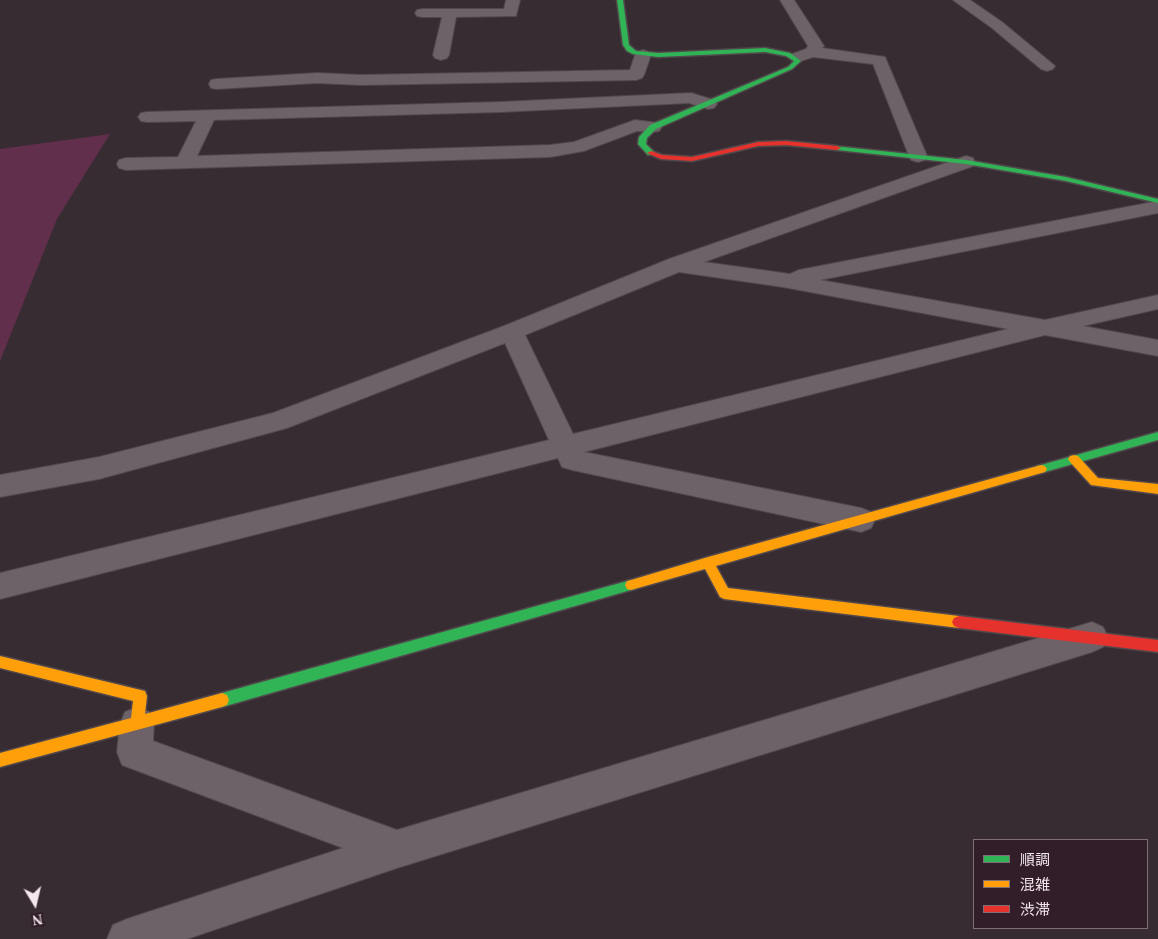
<!DOCTYPE html>
<html>
<head>
<meta charset="utf-8">
<style>
  body { margin:0 }
  #map { position:relative; width:1158px; height:939px; overflow:hidden; background:#372c32; font-family:"Times New Roman","Noto Sans JP",serif }
  canvas { display:block }
  .legend { position:absolute; left:973px; top:839px; width:175px; height:90px; box-sizing:border-box; background:#311e28; border:1px solid #7f6e76; margin:0; padding:6px 9px; list-style:none; font-size:15px; color:#f3e6ec }
  .legend li { display:flex; align-items:center; gap:10px; height:25px }
  .legend b { width:25px; border:1px solid #7f6e76 }
  .north { position:absolute; left:10px; top:879px; width:50px; height:50px; -webkit-text-stroke:4px #311e28; paint-order:stroke; rotate:171deg; font-size:14px; font-weight:700; line-height:20px; text-align:center; color:#f3e6ec }
  .north::after { content:''; display:block; margin:auto; width:18px; height:22px; background:#f3e6ec; clip-path:polygon(50% 0,100% 100%,50% 72%,0 100%) }
</style>
</head>
<body>
<div id="map">
<canvas width="1158" height="939"></canvas>
<ul class="legend">
<li><b style="height:6px;background:#30b455"></b>順調</li>
<li><b style="height:6px;background:#ff9f0a"></b>混雑</li>
<li><b style="height:6px;background:#e5322d"></b>渋滞</li>
</ul>
<div class="north">N</div>
</div>
<script>
const ctx = document.querySelector('canvas').getContext('2d');
ctx.lineJoin = 'round';
function fill(path, color) {
  ctx.fillStyle = color;
  ctx.fill(path, 'evenodd');
}
function shape(rows) {
  const path = new Path2D();
  for (const r of rows) {
    path.moveTo(r[0], r[1]);
    for (let i = 2; i < r.length; i += 2) path.lineTo(r[i], r[i + 1]);
  }
  return path;
}
function stroke(path, color, width, dash) {
  ctx.strokeStyle = color;
  ctx.lineWidth = width;
  ctx.lineCap = dash ? 'butt' : 'round';
  ctx.setLineDash(dash || []);
  ctx.stroke(path);
}
fill(shape([
  [110,134,57,219,0,361,0,149]
]), '#612e4b');
const street = shape([
  [506,0,520,0,516,16,456,17,449,55,447,58,441,60,435,58,433,55,442,17,422,17,417,16,415,13,417,10,422,9,504,9,506,0],
  [780,0,794,0,824,46,822,48,885,57,927,156,925,160,918,162,911,160,909,156,873,64,813,57,798,62,792,60,790,57,792,54,806,49,808,46,780,0],
  [953,0,970,0,1002,22,1055,66,1053,69,1047,71,1041,69,992,28,953,0],
  [643,50,649,52,651,55,644,75,642,78,636,80,361,85,317,83,217,89,211,88,209,84,211,80,217,79,317,73,361,75,630,70,635,55,637,52,643,50],
  [691,93,714,100,717,104,714,108,708,109,689,103,500,112,214,120,197,156,550,145,574,142,635,120,659,123,662,127,659,131,653,132,637,131,584,151,550,157,126,170,119,168,117,164,119,160,126,158,178,157,196,121,147,122,141,121,138,117,141,113,147,112,500,102,691,93],
  [966,156,973,158,975,162,973,166,704,262,790,274,799,270,1158,201,1158,213,820,280,1045,320,1158,295,1158,309,1083,326,1158,340,1158,356,1045,335,584,452,861,508,871,512,875,520,871,528,861,532,572,470,562,467,558,458,0,599,0,573,549,440,505,343,287,428,99,479,0,497,0,475,99,457,273,413,504,326,669,259,966,156],
  [679,272,783,287,1008,329,573,434,525,335,679,272],
  [1092,622,1103,627,1108,637,1103,647,1092,652,397,868,187,939,107,939,113,925,127,919,343,848,122,765,117,752,120,724,125,712,137,707,149,712,154,724,153,741,397,830,1092,622]
]);
const fast = shape([
  [617,0,623,0,629,45,636,51,658,53,765,48,790,53,801,61,792,69,656,129,647,138,646,144,655,153,648,155,638,144,639,137,650,125,788,67,794,61,786,56,765,52,658,57,633,54,627,51,623,45,617,0],
  [834,146,966,160,1066,177,1158,199,1158,203,1066,181,966,164,837,150,833,148,834,146],
  [1158,432,1158,440,1041,473,1037,472,1035,469,1037,466,1041,465,1158,432],
  [631,580,635,581,637,585,635,589,631,590,222,707,217,705,215,700,217,695,222,693,631,580]
]);
const slow = shape([
  [1074,455,1078,456,1098,478,1158,484,1158,494,1091,485,1070,462,1068,459,1070,456,1074,455],
  [1041,465,1045,466,1047,469,1045,472,716,566,728,588,959,616,964,618,966,622,964,626,959,628,724,599,720,597,705,569,631,590,627,589,625,585,627,581,631,580,708,557,1041,465],
  [0,656,145,691,147,696,145,714,222,693,227,695,229,700,227,705,222,707,0,767,0,753,131,718,133,701,0,668,0,656]
]);
const jam = shape([
  [786,141,837,146,841,148,837,150,786,145,758,146,692,161,661,159,647,153,651,151,662,155,692,157,758,142,786,141],
  [959,616,1158,640,1158,652,959,628,954,626,952,622,954,618,959,616]
]);
stroke(street, '#51484c', 2);
stroke(fast, '#51484c', 3);
stroke(slow, '#51484c', 3);
stroke(jam, '#51484c', 3);
fill(street, '#6c6267');
fill(fast, '#30b455');
fill(slow, '#ff9f0a');
fill(jam, '#e5322d');
</script>
</body>
</html>
